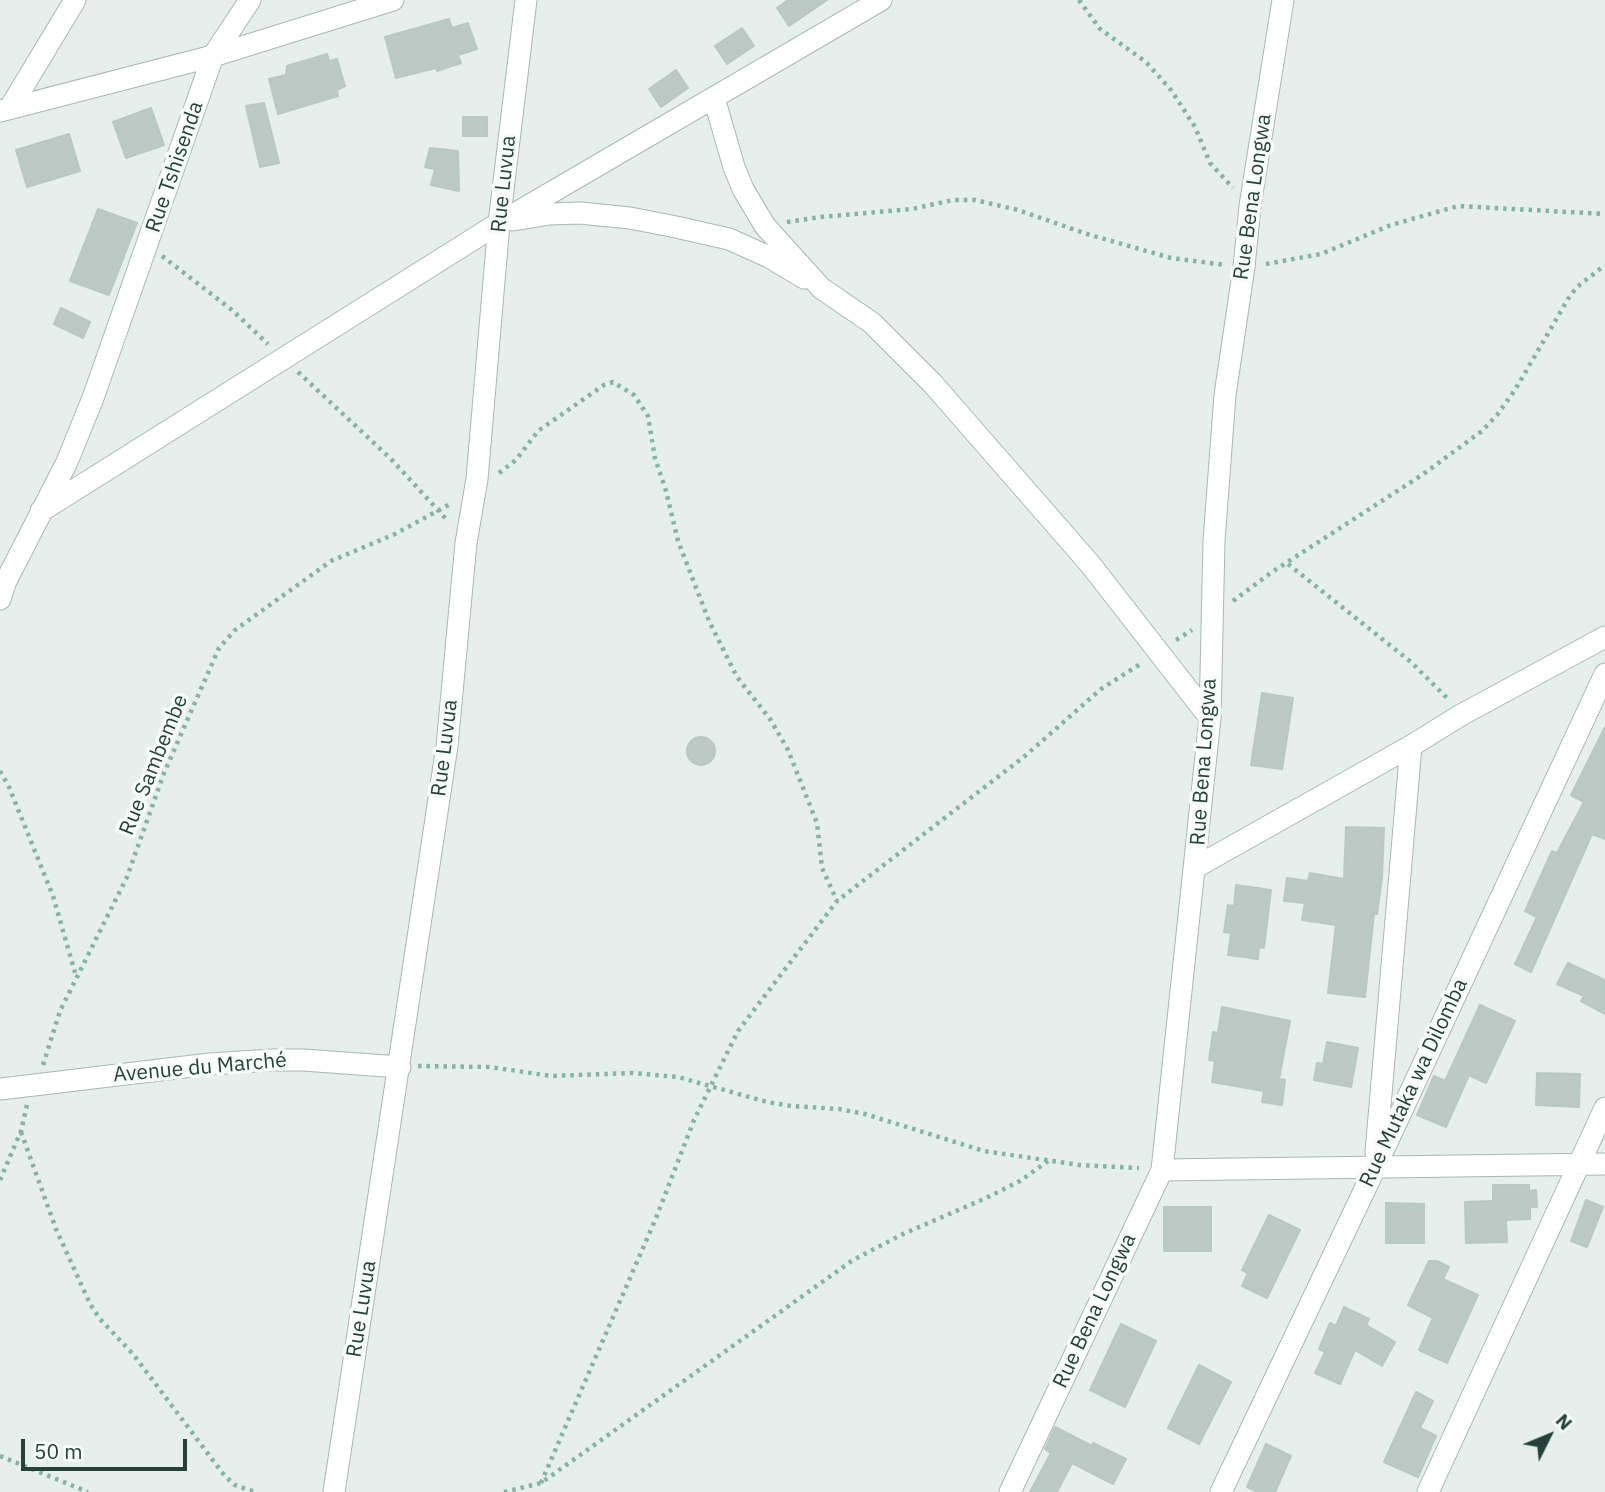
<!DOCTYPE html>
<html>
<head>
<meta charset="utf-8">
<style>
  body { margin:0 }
  #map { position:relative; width:1605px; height:1492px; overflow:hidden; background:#e6efeb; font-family:"IBM Plex Sans",sans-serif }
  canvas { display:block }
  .north { position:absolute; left:1514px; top:1401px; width:70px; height:70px; -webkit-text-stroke:5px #f7fbf9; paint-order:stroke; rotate:47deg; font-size:19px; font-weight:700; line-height:28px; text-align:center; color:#24423a }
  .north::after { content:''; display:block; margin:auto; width:24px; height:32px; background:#24423a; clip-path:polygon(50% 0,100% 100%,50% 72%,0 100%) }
  .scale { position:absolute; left:21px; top:1439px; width:166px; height:32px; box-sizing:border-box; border:4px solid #24423a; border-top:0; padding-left:9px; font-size:21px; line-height:24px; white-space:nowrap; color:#24423a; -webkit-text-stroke:5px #f7fbf9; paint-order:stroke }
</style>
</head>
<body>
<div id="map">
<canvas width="1605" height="1492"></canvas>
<div class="north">N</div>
<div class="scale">50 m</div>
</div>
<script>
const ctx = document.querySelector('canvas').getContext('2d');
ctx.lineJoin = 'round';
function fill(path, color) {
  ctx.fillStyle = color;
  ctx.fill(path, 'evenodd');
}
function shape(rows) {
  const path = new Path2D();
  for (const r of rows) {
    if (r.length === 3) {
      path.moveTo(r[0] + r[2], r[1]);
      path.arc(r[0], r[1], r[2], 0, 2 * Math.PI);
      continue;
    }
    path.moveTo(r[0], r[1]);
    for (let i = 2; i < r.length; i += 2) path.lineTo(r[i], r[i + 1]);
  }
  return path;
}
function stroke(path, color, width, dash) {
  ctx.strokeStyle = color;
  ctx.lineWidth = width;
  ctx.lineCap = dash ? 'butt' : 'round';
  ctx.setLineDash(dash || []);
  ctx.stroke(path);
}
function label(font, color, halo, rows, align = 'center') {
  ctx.font = font + ' "IBM Plex Sans",sans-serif';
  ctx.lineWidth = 7;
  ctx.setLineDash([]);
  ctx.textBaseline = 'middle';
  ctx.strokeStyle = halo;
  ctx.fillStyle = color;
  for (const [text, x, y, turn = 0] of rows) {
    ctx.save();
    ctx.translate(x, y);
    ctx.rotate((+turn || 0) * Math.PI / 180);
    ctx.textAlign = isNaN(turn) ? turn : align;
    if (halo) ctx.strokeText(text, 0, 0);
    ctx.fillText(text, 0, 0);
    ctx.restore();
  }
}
const building = shape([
  [788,0,827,0,789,26,777,8,788,0],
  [449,19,452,28,468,23,477,49,458,55,461,63,437,71,436,68,396,78,385,37,449,19],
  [742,28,754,46,727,64,715,46,742,28],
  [327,54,329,61,337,59,345,86,337,90,338,96,278,114,269,79,286,75,287,66,327,54],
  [676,70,688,88,661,107,649,89,676,70],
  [264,103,279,163,260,167,246,106,264,103],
  [151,108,164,145,126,158,113,122,151,108],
  [463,117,487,117,487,136,463,136,463,117],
  [69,134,80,171,27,187,16,150,69,134],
  [430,148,458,151,459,191,431,185,435,169,425,167,430,148],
  [98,209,137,223,109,295,70,281,98,209],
  [61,308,90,322,83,338,54,324,61,308],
  [1262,693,1293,698,1282,769,1251,765,1262,693],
  [1605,727,1605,839,1592,834,1531,972,1515,964,1537,917,1525,911,1552,851,1557,853,1584,802,1571,795,1605,727],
  [701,751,14],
  [1346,827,1384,828,1382,878,1377,914,1374,914,1365,997,1328,993,1336,925,1302,920,1305,903,1284,901,1287,878,1308,881,1310,873,1344,879,1346,827],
  [1236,885,1271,890,1264,948,1259,947,1258,959,1228,955,1231,933,1224,932,1228,905,1234,906,1236,885],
  [1568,963,1605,980,1605,1014,1581,1001,1584,996,1557,984,1568,963],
  [1480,1005,1515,1021,1486,1083,1469,1075,1446,1127,1417,1115,1434,1076,1445,1081,1480,1005],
  [1222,1007,1290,1021,1279,1079,1285,1080,1282,1105,1262,1102,1264,1091,1212,1082,1215,1061,1209,1060,1213,1032,1218,1033,1222,1007],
  [1327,1042,1358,1048,1351,1087,1314,1080,1317,1063,1323,1064,1327,1042],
  [1537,1073,1580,1074,1579,1107,1536,1105,1537,1073],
  [1493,1185,1529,1185,1529,1191,1536,1190,1537,1207,1530,1207,1530,1219,1506,1220,1507,1242,1466,1243,1465,1202,1493,1201,1493,1185],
  [1586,1200,1603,1207,1587,1247,1571,1241,1586,1200],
  [1386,1203,1424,1204,1424,1243,1386,1243,1386,1203],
  [1164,1207,1211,1207,1211,1251,1164,1251,1164,1207],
  [1269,1215,1300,1230,1267,1298,1242,1286,1248,1273,1242,1270,1269,1215],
  [1429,1261,1437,1261,1449,1267,1443,1279,1478,1295,1447,1363,1419,1350,1433,1318,1408,1305,1429,1261],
  [1344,1307,1369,1319,1366,1325,1395,1342,1382,1366,1355,1350,1340,1384,1315,1373,1325,1352,1319,1349,1330,1323,1336,1326,1344,1307],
  [1121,1324,1156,1341,1125,1407,1090,1390,1121,1324],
  [1199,1365,1231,1382,1199,1444,1168,1428,1199,1365],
  [1416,1392,1433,1401,1420,1428,1436,1436,1418,1477,1384,1462,1416,1392],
  [1055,1427,1092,1446,1093,1443,1126,1459,1113,1484,1072,1463,1057,1492,1030,1492,1051,1453,1045,1449,1055,1427],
  [1266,1444,1291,1456,1275,1492,1258,1492,1247,1487,1266,1444]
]);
fill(building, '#bbcac4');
stroke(building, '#b8c9c2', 2);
const street = shape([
  [714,98,734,167,743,189,765,226,821,288,872,323,933,384,1090,564,1210,718],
  [10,108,75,0],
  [0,111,213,56,393,0],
  [513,220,550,214,580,213,630,218,676,227,729,239,769,257,804,278],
  [41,511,499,223,881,0],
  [0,599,5,583,67,462,93,398,213,56,250,0],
  [1196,867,1411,746,1461,715,1605,637],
  [0,1089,210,1064,272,1060,303,1060,400,1067],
  [1376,1152,1411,746],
  [1162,1170,1605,1164],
  [334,1492,447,746,466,543,477,479,499,223,526,0],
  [1010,1492,1162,1170,1210,718,1214,541,1225,395,1244,267,1250,206,1283,0],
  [1221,1492,1375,1168,1605,674],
  [1428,1492,1605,1108]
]);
stroke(street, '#a8b8b2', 23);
stroke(shape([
  [1079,0,1100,29,1146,62,1171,90,1195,127,1210,163,1233,188],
  [787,222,821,217,912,209,953,200,975,200,1018,210,1087,234,1171,258,1226,265],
  [162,256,232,310,268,344],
  [1266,264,1321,254,1391,225,1458,206,1605,214],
  [298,372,391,459,448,521],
  [499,473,516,460,538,431,604,385,613,382,634,395,648,416,655,458,666,491,678,541,709,621,737,677,770,719,788,750,817,823,822,868,837,901],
  [1288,564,1411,662,1448,699],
  [1233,601,1272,572,1422,475,1482,431,1497,415,1515,390,1568,299,1577,287,1605,265],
  [1176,640,1192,630],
  [0,771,9,787,53,896,76,976],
  [43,1065,60,1011,127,877,164,773,219,648,235,630,331,561,395,534,452,503],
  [418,1066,490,1067,551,1076,633,1073,678,1077,767,1102,791,1106,839,1109,865,1114,984,1151,1079,1165,1139,1168],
  [21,1132,56,1229,90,1304,100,1319,133,1354,224,1475,235,1485,255,1492],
  [0,1180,21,1131,27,1105],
  [0,1456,88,1492],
  [541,1483,656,1218,694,1120,738,1031,837,901,1025,756,1101,689,1142,663],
  [504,1492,541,1483,853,1260,903,1234,986,1198,1020,1181,1048,1161]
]), '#86b3a5', 4.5, [3.5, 5]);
stroke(street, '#fff', 21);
label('21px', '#24423a', '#f7fbf9', [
  ["Rue Tshisenda",175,167,-71],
  ["Rue Luvua",504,184,-84],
  ["Rue Bena Longwa",1253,197,-82],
  ["Rue Luvua",445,748,-83],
  ["Rue Bena Longwa",1204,762,-86],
  ["Rue Sambembe",154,765,-68],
  ["Avenue du Marché",200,1068,-5],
  ["Rue Mutaka wa Dilomba",1414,1083,-65],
  ["Rue Luvua",362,1309,-81],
  ["Rue Bena Longwa",1095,1311,-65]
]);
</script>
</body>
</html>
